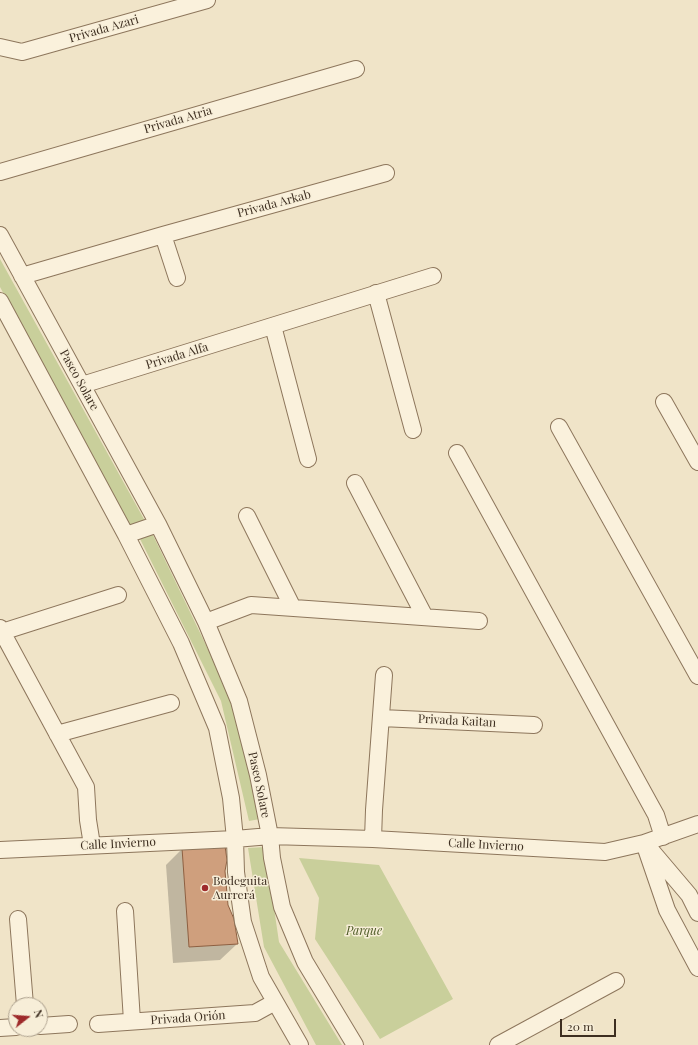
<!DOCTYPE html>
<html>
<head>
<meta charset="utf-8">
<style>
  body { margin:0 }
  #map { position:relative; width:698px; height:1045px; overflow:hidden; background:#f0e4c8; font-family:"Playfair Display",serif }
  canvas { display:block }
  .north { position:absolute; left:8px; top:997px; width:40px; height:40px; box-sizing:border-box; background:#f7eed8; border:1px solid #ada18e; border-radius:50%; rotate:73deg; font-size:11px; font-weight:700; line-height:16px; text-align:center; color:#3d2e20 }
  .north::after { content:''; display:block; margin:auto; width:14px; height:18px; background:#9e2a2b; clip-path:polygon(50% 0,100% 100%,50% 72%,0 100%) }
  .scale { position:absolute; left:560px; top:1019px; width:56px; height:18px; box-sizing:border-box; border:2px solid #3d2e20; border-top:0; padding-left:5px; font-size:12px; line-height:14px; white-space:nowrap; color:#3d2e20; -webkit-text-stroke:3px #f7eed8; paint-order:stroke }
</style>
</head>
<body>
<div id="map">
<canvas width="698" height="1045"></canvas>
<div class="north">N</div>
<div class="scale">20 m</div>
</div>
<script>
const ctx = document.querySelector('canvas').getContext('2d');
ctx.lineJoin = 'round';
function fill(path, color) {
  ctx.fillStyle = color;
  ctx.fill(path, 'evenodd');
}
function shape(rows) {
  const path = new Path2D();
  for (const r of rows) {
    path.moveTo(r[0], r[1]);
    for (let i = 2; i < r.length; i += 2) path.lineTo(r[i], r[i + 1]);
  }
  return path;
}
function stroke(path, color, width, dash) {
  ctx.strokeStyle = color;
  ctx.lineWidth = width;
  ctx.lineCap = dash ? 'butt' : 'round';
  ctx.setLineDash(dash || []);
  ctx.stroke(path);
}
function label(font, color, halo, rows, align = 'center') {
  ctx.font = font + ' "Playfair Display",serif';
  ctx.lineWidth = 3;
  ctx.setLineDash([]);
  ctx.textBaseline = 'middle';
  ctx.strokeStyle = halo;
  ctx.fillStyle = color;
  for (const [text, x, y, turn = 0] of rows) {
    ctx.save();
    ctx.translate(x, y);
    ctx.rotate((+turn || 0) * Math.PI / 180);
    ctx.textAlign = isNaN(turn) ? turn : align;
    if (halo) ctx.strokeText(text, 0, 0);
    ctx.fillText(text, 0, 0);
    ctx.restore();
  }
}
fill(shape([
  [0,259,145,521,130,528,0,287],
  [152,533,230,695,260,819,249,821,221,701,139,537],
  [265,847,279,942,342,1045,316,1045,264,947,248,848],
  [299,858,379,865,453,999,380,1039,315,939,319,898]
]), '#c9cf9b');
fill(shape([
  [182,849,227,905,237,944,220,960,173,963,166,865]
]), '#0003');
const building = shape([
  [225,846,227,860,225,871,228,905,234,919,238,944,189,947,182,848,225,846]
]);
fill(building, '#cf9f7d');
stroke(building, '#8d5f41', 1);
const minor = shape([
  [0,47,22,52,207,0],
  [0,172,356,69],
  [0,235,158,524,206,622,239,701,258,775,270,836,272,858,282,907,305,962,355,1045],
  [163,235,177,278],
  [22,276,163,235,386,173],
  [376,293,413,430],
  [0,301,126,535,158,524],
  [273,326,308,459],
  [82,385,433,276],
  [664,402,698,462],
  [559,427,698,676],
  [457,453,656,815,663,837],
  [355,483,425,617],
  [247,516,293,608],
  [126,535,181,643,217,728,231,798,235,839,236,872,243,922,261,977,300,1045],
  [206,622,251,605,479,621],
  [0,628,86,787,88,820,92,845],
  [2,632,118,595],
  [381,718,534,725],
  [57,734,171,703],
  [373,839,374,810,384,675],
  [644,843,667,910,698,968],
  [650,849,689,895,698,913],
  [0,850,235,839,270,836,373,839,605,852,644,843,698,824],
  [125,911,132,1021],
  [18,919,25,1005],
  [98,1024,255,1013,275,1002],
  [40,1026,69,1024],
  [0,1028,16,1027],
  [498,1045,616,981]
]);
stroke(minor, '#8d765c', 18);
stroke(minor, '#faf1dc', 16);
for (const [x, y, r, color] of [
  [205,888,4,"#9e2a2b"]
]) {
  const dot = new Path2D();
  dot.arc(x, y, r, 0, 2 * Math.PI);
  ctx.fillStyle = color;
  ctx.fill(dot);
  stroke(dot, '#f7eed8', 1.5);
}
label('12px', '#3d2e20', '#f7eed8', [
  ["Privada Azari",104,29,-16],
  ["Privada Atria",178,120,-16],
  ["Privada Arkab",274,204,-15],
  ["Privada Alfa",177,356,-17],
  ["Paseo Solare",79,380,61],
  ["Privada Kaitan",457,721,3],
  ["Paseo Solare",259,785,78],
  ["Calle Invierno",118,844,-3],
  ["Calle Invierno",486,845,3],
  ["Privada Orión",188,1018,-4]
]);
label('12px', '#3d2e20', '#f7eed8', [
  ["Bodeguita",213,881],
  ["Aurrerá",213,895]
], 'left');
label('italic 12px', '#4d5a26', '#f7eed8', [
  ["Parque",364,931]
]);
</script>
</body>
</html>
